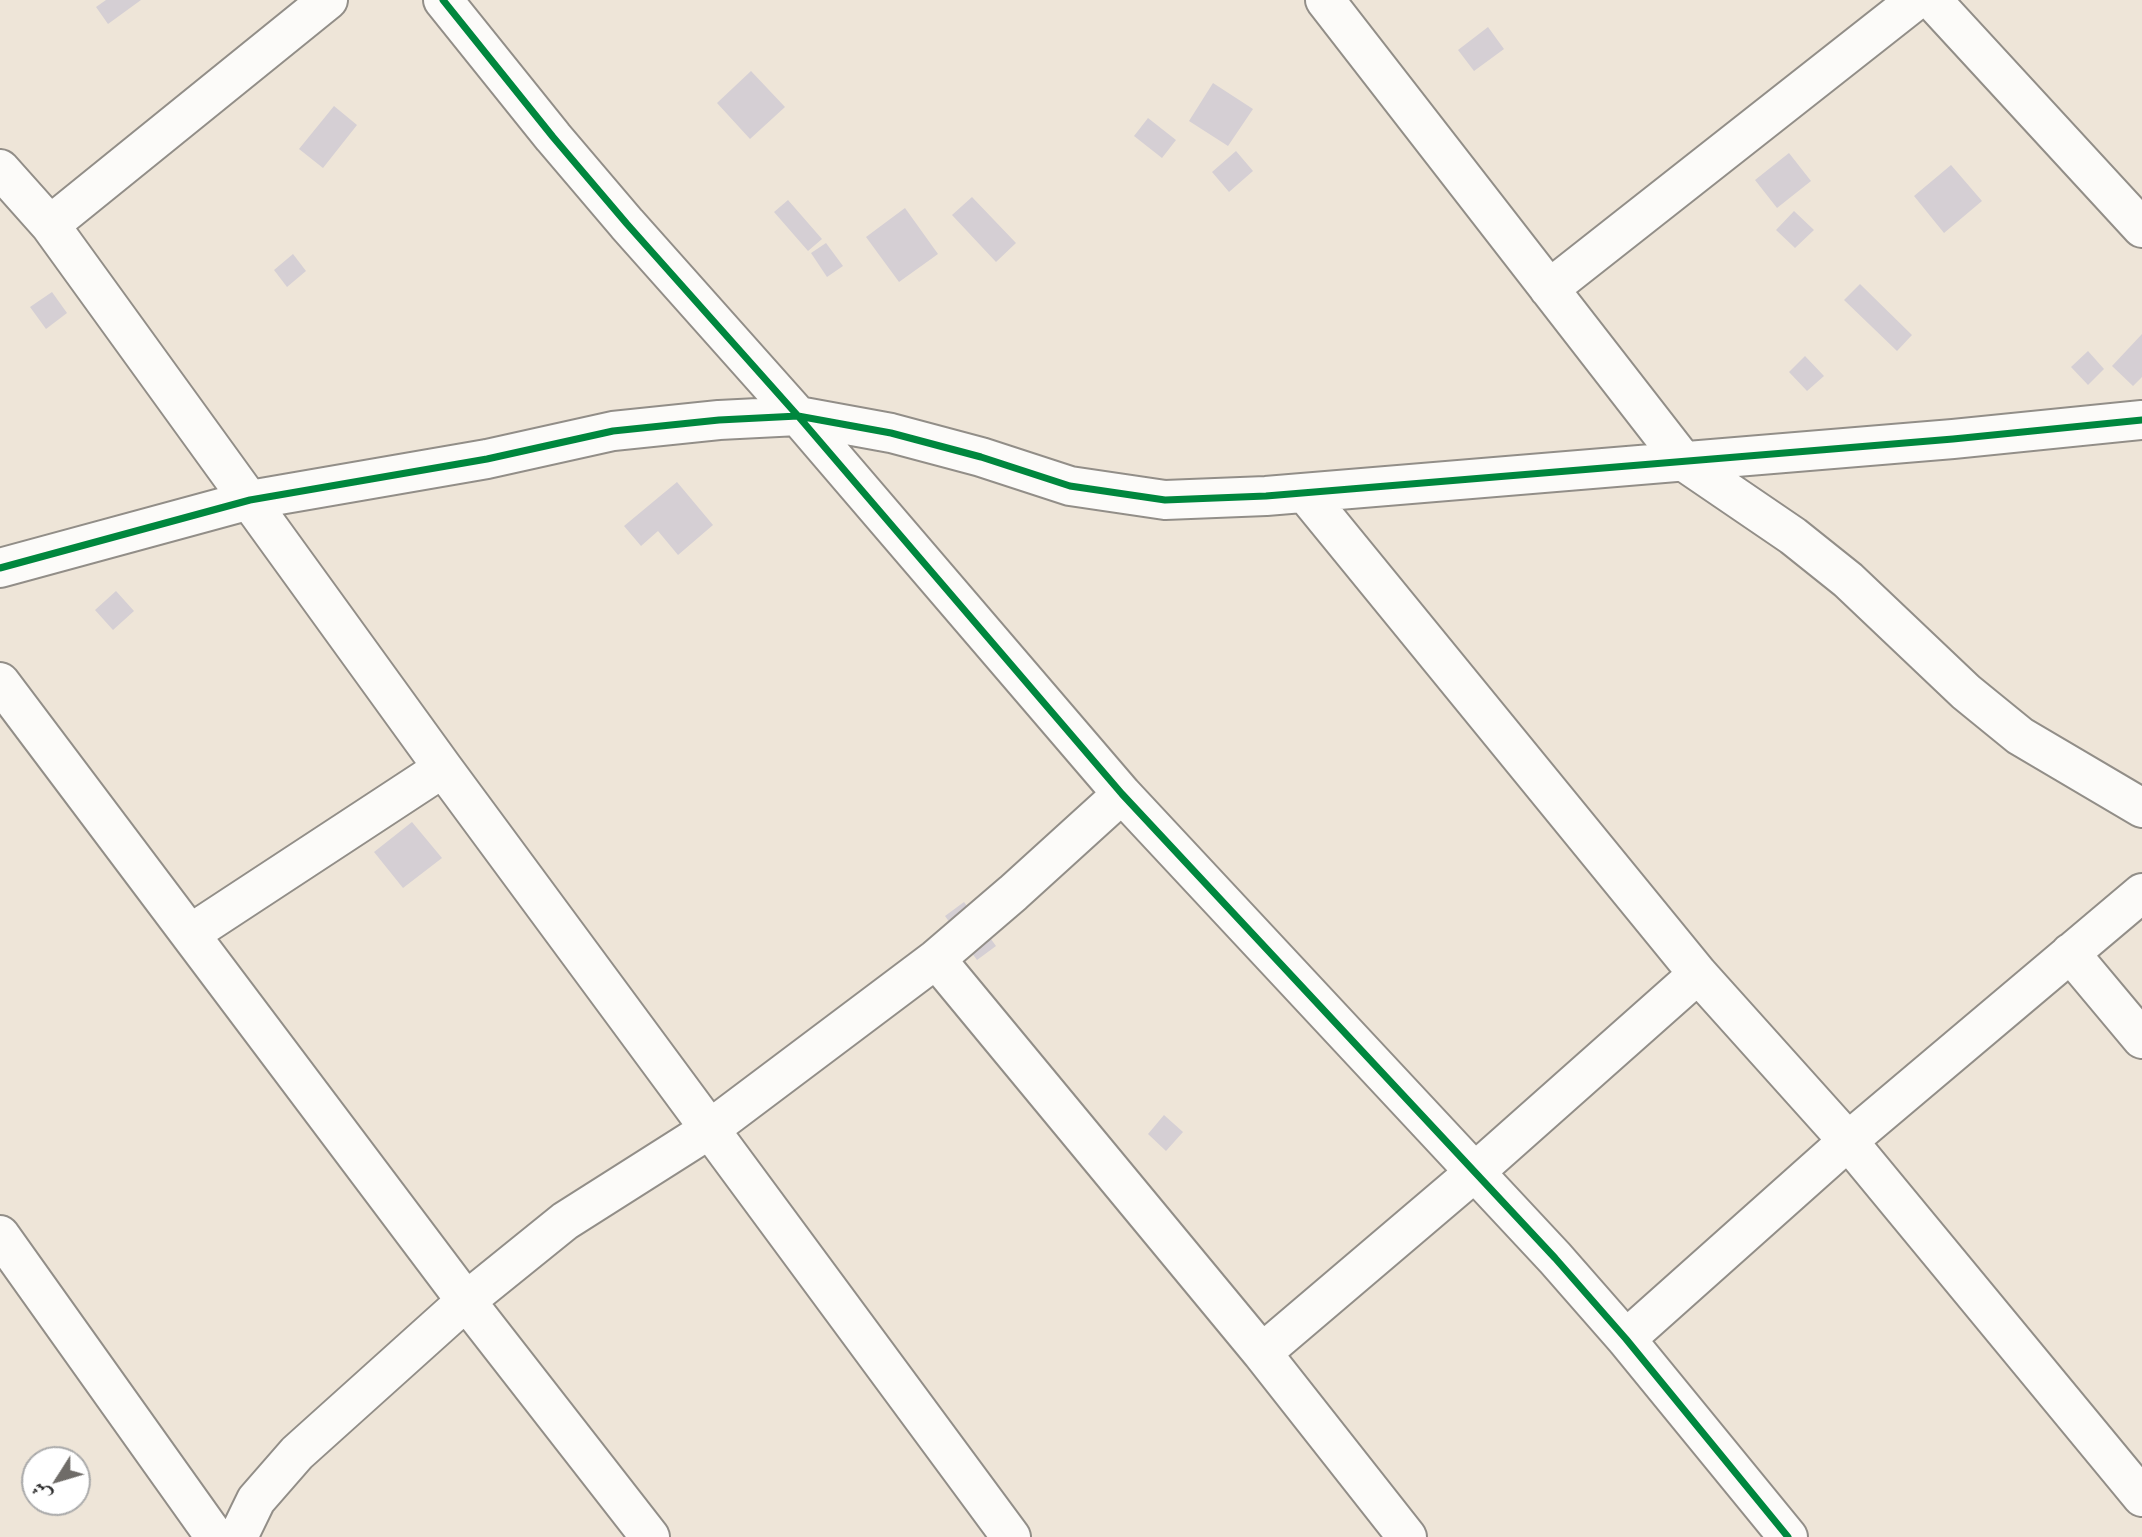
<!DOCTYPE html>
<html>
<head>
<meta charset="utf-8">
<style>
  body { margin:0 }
  #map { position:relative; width:2142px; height:1537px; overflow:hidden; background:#eee5d8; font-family:"Gentium Book Plus",Amiri,serif }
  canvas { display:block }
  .north { position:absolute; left:21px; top:1446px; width:70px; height:70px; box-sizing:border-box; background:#fff; border:2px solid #aaa; border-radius:50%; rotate:233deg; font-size:19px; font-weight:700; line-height:28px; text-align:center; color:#2b2b2b }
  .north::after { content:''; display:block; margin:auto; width:24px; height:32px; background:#6f6c68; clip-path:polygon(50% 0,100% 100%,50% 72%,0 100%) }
</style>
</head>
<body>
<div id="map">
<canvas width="2142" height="1537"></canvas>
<div class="north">ش</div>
</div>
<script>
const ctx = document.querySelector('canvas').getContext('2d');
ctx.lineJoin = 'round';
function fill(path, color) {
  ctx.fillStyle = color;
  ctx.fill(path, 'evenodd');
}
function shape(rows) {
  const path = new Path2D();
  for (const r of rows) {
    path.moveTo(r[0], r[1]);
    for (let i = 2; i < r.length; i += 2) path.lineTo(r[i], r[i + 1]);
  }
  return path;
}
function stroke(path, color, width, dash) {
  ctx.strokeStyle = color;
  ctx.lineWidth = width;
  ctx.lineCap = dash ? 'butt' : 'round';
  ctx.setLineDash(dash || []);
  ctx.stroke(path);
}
fill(shape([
  [106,0,141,0,108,24,96,7],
  [1488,27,1504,49,1474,71,1458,50],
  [751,71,785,107,750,139,717,103],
  [1213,83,1253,109,1228,146,1189,121],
  [334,106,357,125,323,168,299,149],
  [1148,118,1176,140,1162,158,1134,136],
  [1236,151,1253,171,1229,192,1212,172],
  [1789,153,1811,181,1777,208,1755,180],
  [1951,165,1982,201,1944,233,1914,196],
  [972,197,1016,243,996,262,952,215],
  [788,200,822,239,808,251,774,212],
  [905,208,938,254,899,282,866,237],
  [1794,211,1814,230,1795,248,1776,230],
  [826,243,843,266,827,277,811,253],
  [293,254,306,271,287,287,274,270],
  [1860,284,1912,335,1897,351,1844,300],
  [52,292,67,313,46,329,30,307],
  [2142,334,2142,377,2133,386,2112,366],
  [2088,351,2104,369,2088,385,2071,367],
  [1805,356,1824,376,1807,391,1789,372],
  [677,482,713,525,678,555,658,531,641,546,624,526],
  [116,591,134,611,113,630,95,610],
  [412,822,442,858,403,888,374,852],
  [964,902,996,946,977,960,945,916],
  [1164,1115,1183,1132,1166,1151,1148,1134]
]), '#d5cfd4');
const minor = shape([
  [443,0,553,137,627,224,798,416,1122,794,1555,1258,1626,1339,1788,1537],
  [1325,0,1683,461,1793,536,1848,580,1966,692,2020,736,2142,808],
  [1932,0,2142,228],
  [0,169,50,225,443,768,1011,1537],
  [50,225,328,0],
  [1549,289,1916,0],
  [1305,493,1698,974,1848,1141,2142,1497],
  [0,568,250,500,487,459,613,431,719,420,798,416,891,433,981,457,1070,486,1165,500,1266,496,1953,439,2142,420],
  [0,682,466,1301,650,1537],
  [190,934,443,768],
  [2070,953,2142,1039],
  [936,959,1262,1353,1407,1537],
  [0,1235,215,1537],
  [1626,1339,1848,1141,2142,893],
  [1262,1353,1476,1171,1698,974],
  [238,1537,256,1500,297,1453,466,1301,565,1221,710,1129,936,959,1013,893,1122,794]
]);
stroke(minor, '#928e88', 42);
stroke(minor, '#fcfbf9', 38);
stroke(shape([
  [443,0,553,137,627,224,798,416,1122,794,1555,1258,1626,1339,1788,1537],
  [0,568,250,500,487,459,613,431,719,420,798,416,891,433,981,457,1070,486,1165,500,1266,496,1953,439,2142,420]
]), '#00873e', 7);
</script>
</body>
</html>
